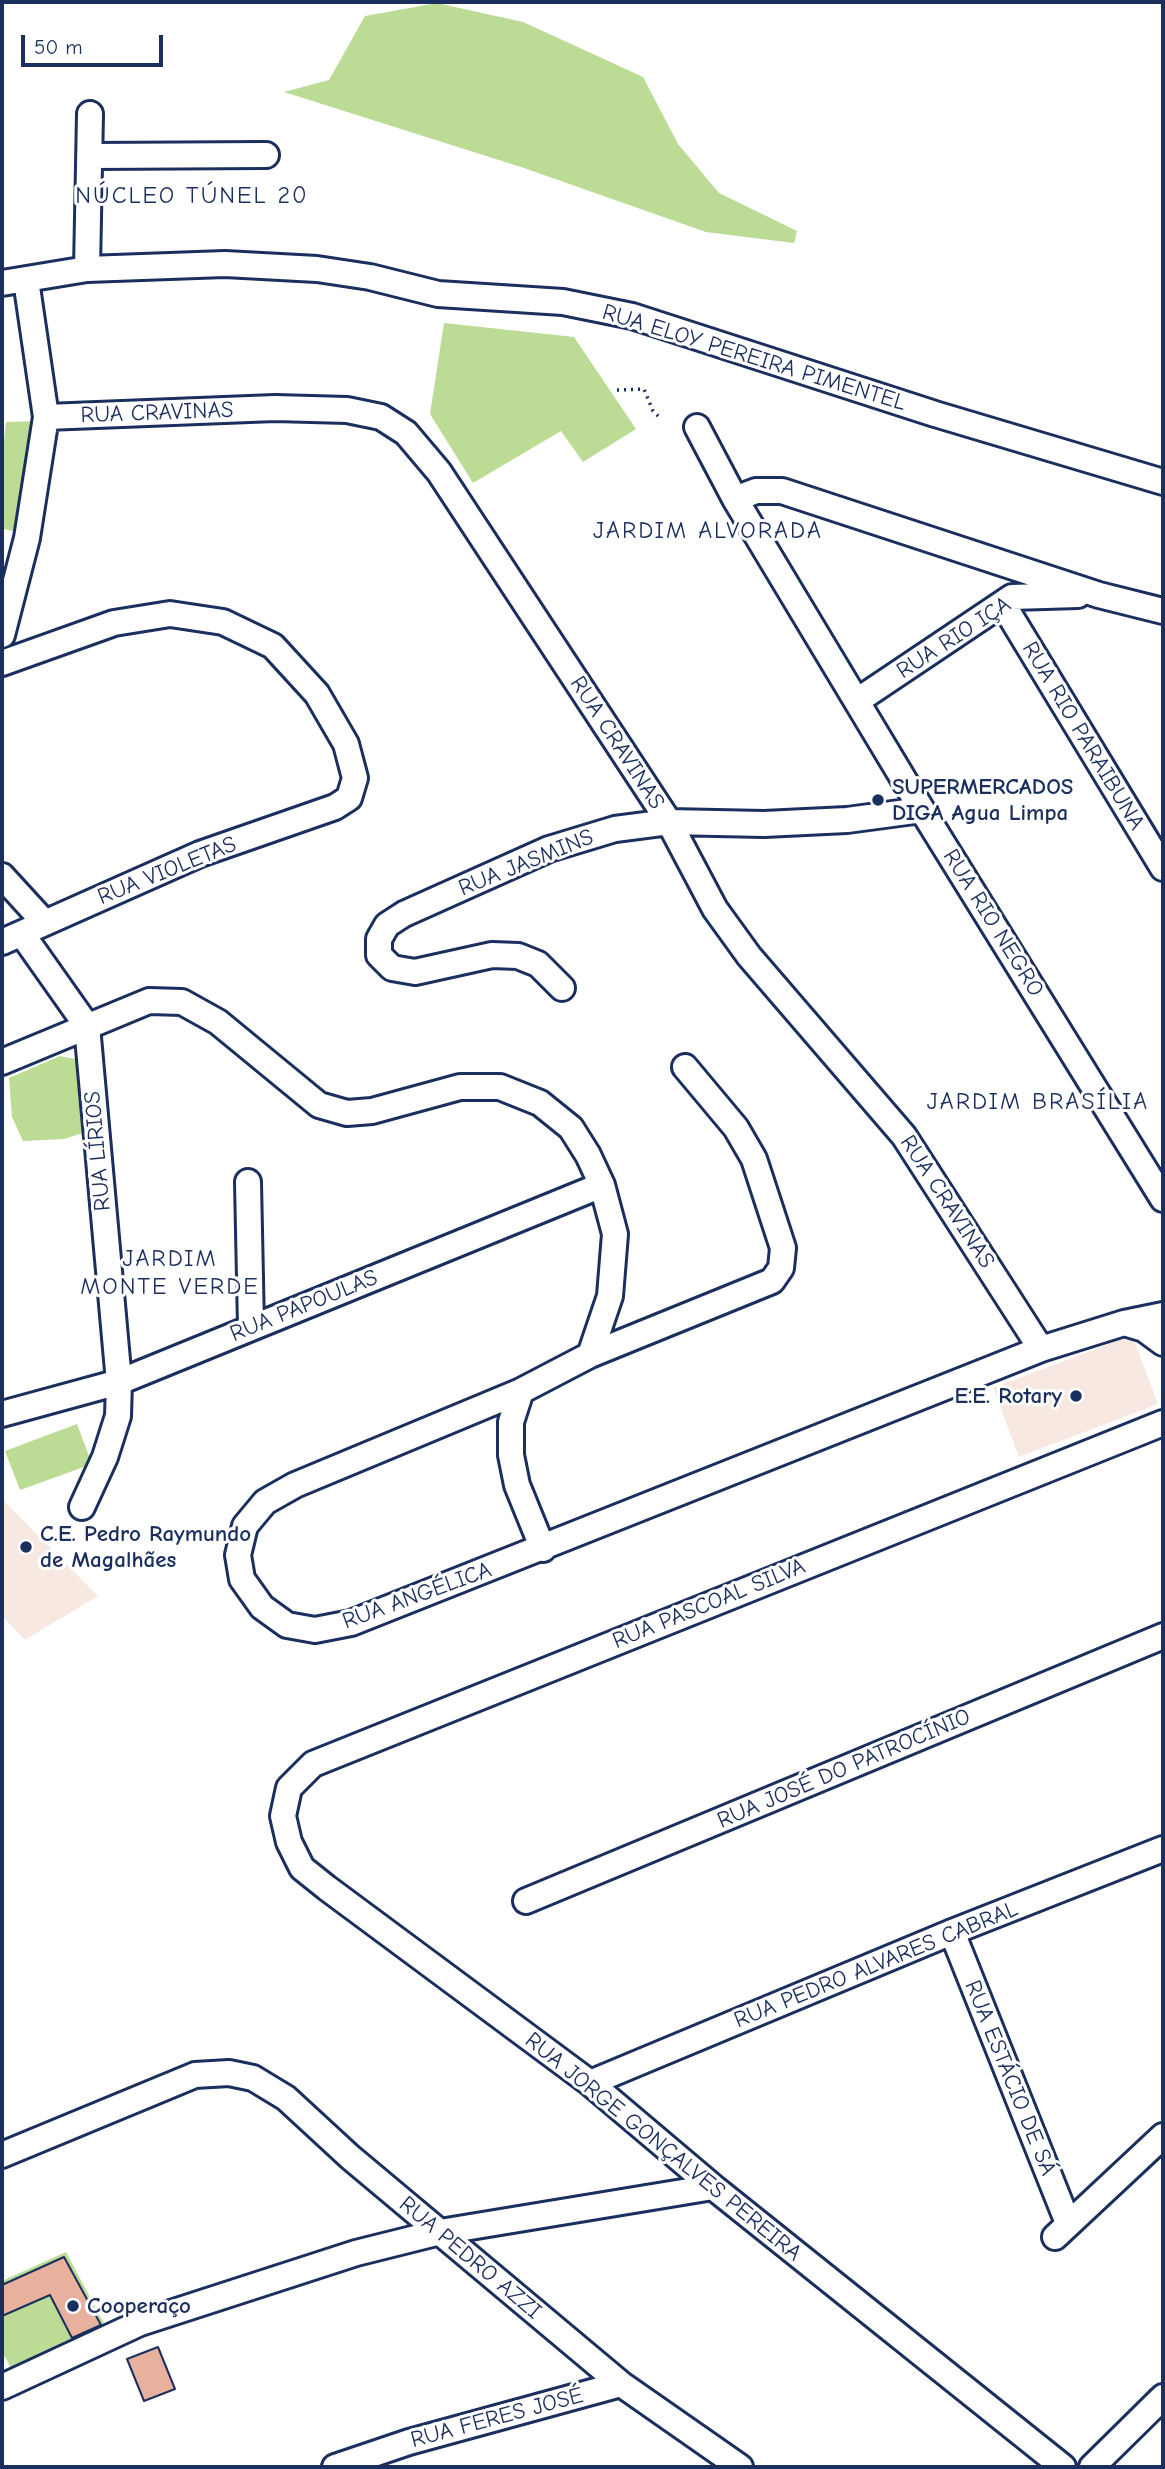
<!DOCTYPE html>
<html>
<head>
<meta charset="utf-8">
<style>
  body { margin:0 }
  #map { position:relative; width:1165px; height:2469px; overflow:hidden; background:#fff; font-family:"Comic Neue",sans-serif }
  canvas { display:block }
  .frame { position:absolute; inset:0; border:4px solid #1b2f5e; pointer-events:none }
  .scale { position:absolute; left:21px; top:35px; width:142px; height:32px; box-sizing:border-box; border:4px solid #1b2f5e; border-top:0; padding-left:9px; font-size:21px; line-height:24px; white-space:nowrap; color:#1b2f5e; -webkit-text-stroke:5px #fff; paint-order:stroke }
</style>
</head>
<body>
<div id="map">
<canvas width="1165" height="2469"></canvas>
<div class="frame"></div>
<div class="scale">50 m</div>
</div>
<script>
const ctx = document.querySelector('canvas').getContext('2d');
ctx.lineJoin = 'round';
function fill(path, color) {
  ctx.fillStyle = color;
  ctx.fill(path, 'evenodd');
}
function shape(rows) {
  const path = new Path2D();
  for (const r of rows) {
    path.moveTo(r[0], r[1]);
    for (let i = 2; i < r.length; i += 2) path.lineTo(r[i], r[i + 1]);
  }
  return path;
}
function stroke(path, color, width, dash) {
  ctx.strokeStyle = color;
  ctx.lineWidth = width;
  ctx.lineCap = dash ? 'butt' : 'round';
  ctx.setLineDash(dash || []);
  ctx.stroke(path);
}
function label(font, color, halo, rows, align = 'center') {
  ctx.font = font + ' "Comic Neue",sans-serif';
  ctx.lineWidth = 6;
  ctx.setLineDash([]);
  ctx.textBaseline = 'middle';
  ctx.strokeStyle = halo;
  ctx.fillStyle = color;
  for (const [text, x, y, turn = 0] of rows) {
    ctx.save();
    ctx.translate(x, y);
    ctx.rotate((+turn || 0) * Math.PI / 180);
    ctx.textAlign = isNaN(turn) ? turn : align;
    if (halo) ctx.strokeText(text, 0, 0);
    ctx.fillText(text, 0, 0);
    ctx.restore();
  }
}
fill(shape([
  [1132,1335,1158,1404,1019,1457,993,1388],
  [2,1499,98,1596,25,1640,2,1616]
]), '#f8e8e2');
fill(shape([
  [437,3,523,22,643,77,678,144,719,193,797,231,794,243,706,232,521,167,284,92,329,80,365,16],
  [444,323,574,337,636,429,583,462,561,431,473,483,430,414],
  [39,421,23,533,4,529,2,459,6,422],
  [60,1056,80,1060,86,1132,64,1139,23,1141,12,1117,9,1078],
  [77,1424,92,1464,20,1490,5,1451],
  [66,2252,110,2335,16,2376,2,2352,2,2281]
]), '#bcdb94');
const building = shape([
  [64,2257,101,2325,72,2338,50,2295,2,2316,2,2285,64,2257],
  [158,2347,175,2389,144,2401,127,2359,158,2347]
]);
fill(building, '#e7b19d');
stroke(building, '#1b2f5e', 2);
const minor = shape([
  [91,156,266,155],
  [87,269,90,114],
  [2,283,87,269,225,264,317,269,370,277,438,294,563,302,632,316,935,414,1163,482],
  [46,417,275,408,347,410,381,417,406,433,439,472,669,822,715,909,749,956,904,1136,1041,1349],
  [697,427,735,499,922,810,1163,1199],
  [735,499,756,491,782,491,1099,595,1163,611],
  [1003,604,1163,868],
  [2,635,27,538,46,417,26,280],
  [2,663,114,623,170,614,223,622,273,646,317,694,346,744,355,778,349,798,335,807,200,854,2,942],
  [857,701,1012,597,1078,595],
  [2,876,45,923],
  [22,934,87,1026,119,1382,118,1416,105,1457,82,1507],
  [562,988,538,964,518,956,492,955,415,972,392,968,379,955,379,939,387,925,404,914,549,849,615,829,669,822,764,824,847,820,922,810],
  [2,1062,149,1001,182,1002,218,1022,319,1105,347,1113,372,1111,460,1087,500,1087,540,1103,571,1128,588,1155,602,1185,615,1234,610,1296,590,1355],
  [685,1067,736,1128,754,1159,783,1248,781,1268,772,1281,590,1355,521,1391,295,1485,265,1502,245,1526,238,1555,242,1579,262,1607,287,1625,315,1630,351,1623,1041,1349,1124,1323,1163,1315],
  [248,1182,251,1327],
  [1124,1323,1144,1329,1163,1343],
  [521,1391,511,1422,511,1455,517,1485,543,1549],
  [2,1414,119,1382,602,1185],
  [526,1901,1163,1636],
  [952,1932,1068,2223],
  [590,2083,952,1932,1163,1849],
  [2,2155,195,2075,229,2073,253,2078,286,2098,350,2157,621,2384,740,2467],
  [1055,2237,1163,2136],
  [2,2387,140,2323,356,2253,440,2232,713,2187],
  [335,2467,409,2442,621,2384],
  [1063,2467,713,2187,590,2083,327,1888,302,1868,289,1842,283,1816,289,1788,313,1764,1163,1423],
  [1092,2467,1163,2397]
]);
stroke(minor, '#1b2f5e', 30);
stroke(shape([
  [617,390,644,389,653,411,661,419]
]), '#1b2f5e', 3.5, [2, 5]);
stroke(minor, '#fff', 24);
for (const [x, y, r, color] of [
  [878,800,7,"#1b2f5e"],
  [1076,1396,7,"#1b2f5e"],
  [26,1547,7,"#1b2f5e"],
  [73,2306,7,"#1b2f5e"]
]) {
  const dot = new Path2D();
  dot.arc(x, y, r, 0, 2 * Math.PI);
  ctx.fillStyle = color;
  ctx.fill(dot);
  stroke(dot, '#fff', 2.5);
}
label('23px', '#1b2f5e', '#fff', [
  ["RUA ELOY PEREIRA PIMENTEL",754,358,17],
  ["RUA CRAVINAS",157,413,-2],
  ["RUA RIO IÇA",954,638,-33],
  ["RUA RIO PARAIBUNA",1083,736,59],
  ["RUA CRAVINAS",617,743,57],
  ["RUA JASMINS",526,863,-22],
  ["RUA VIOLETAS",167,871,-22],
  ["RUA RIO NEGRO",993,923,58],
  ["RUA LÍRIOS",98,1151,-95],
  ["RUA CRAVINAS",947,1202,57],
  ["RUA PAPOULAS",304,1306,-22],
  ["RUA ANGÉLICA",417,1596,-20],
  ["RUA PASCOAL SILVA",709,1604,-22],
  ["RUA JOSÉ DO PATROCÍNIO",844,1769,-23],
  ["RUA PEDRO ALVARES CABRAL",876,1965,-22],
  ["RUA ESTÁCIO DE SÁ",1010,2078,68],
  ["RUA JORGE GONÇALVES PEREIRA",663,2147,39],
  ["RUA PEDRO AZZI",470,2258,40],
  ["RUA FERES JOSÉ",497,2418,-15]
]);
label('bold 23px', '#1b2f5e', '#fff', [
  ["SUPERMERCADOS",892,787],
  ["DIGA Agua Limpa",892,813],
  ["E.E. Rotary",1062,1396,"right"],
  ["C.E. Pedro Raymundo",40,1534],
  ["de Magalhães",40,1560],
  ["Cooperaço",87,2306]
], 'left');
ctx.letterSpacing = '2px';
label('24px', '#1b2f5e', '#fff', [
  ["NÚCLEO TÚNEL 20",192,196],
  ["JARDIM ALVORADA",708,531],
  ["JARDIM BRASÍLIA",1038,1102],
  ["JARDIM",170,1259],
  ["MONTE VERDE",170,1287]
]);
ctx.letterSpacing = '0px';
</script>
</body>
</html>
